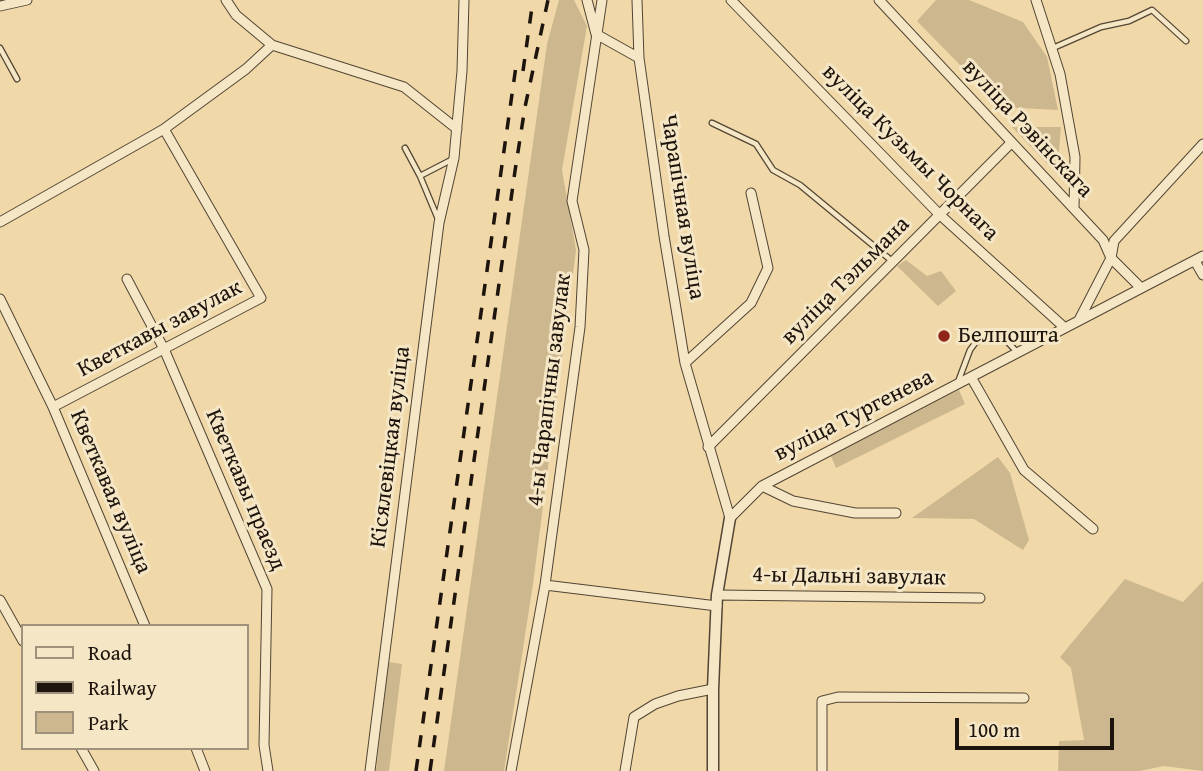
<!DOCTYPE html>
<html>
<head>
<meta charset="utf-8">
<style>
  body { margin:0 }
  #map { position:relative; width:1203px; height:771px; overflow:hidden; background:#f0d8a8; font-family:"Gentium Book Plus",serif }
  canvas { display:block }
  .legend { position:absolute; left:21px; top:624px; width:228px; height:126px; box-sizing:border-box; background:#f5e6c6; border:2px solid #9f927c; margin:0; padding:9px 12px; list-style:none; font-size:21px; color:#1d140d }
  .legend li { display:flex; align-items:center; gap:14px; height:35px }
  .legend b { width:35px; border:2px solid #9f927c }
  .scale { position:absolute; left:955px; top:718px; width:159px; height:32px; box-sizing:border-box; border:4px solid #1d140d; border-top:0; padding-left:9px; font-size:21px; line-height:24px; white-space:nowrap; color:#1d140d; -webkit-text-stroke:5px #f5e6c6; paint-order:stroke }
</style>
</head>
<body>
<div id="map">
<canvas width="1203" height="771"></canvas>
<ul class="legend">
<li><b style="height:9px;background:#f5e6c6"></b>Road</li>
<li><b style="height:9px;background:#1d140d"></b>Railway</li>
<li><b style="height:19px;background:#ccb78e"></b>Park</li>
</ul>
<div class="scale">100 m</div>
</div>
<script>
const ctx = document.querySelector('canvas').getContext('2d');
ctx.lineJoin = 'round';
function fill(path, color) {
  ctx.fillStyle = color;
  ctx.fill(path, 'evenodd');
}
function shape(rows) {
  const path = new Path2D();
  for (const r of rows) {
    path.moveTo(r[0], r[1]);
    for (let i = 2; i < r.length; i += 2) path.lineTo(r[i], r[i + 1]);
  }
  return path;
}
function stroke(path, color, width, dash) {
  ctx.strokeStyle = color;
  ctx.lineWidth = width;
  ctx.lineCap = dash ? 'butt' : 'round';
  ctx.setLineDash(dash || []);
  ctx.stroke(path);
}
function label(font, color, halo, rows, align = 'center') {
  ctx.font = font + ' "Gentium Book Plus",serif';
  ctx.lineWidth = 6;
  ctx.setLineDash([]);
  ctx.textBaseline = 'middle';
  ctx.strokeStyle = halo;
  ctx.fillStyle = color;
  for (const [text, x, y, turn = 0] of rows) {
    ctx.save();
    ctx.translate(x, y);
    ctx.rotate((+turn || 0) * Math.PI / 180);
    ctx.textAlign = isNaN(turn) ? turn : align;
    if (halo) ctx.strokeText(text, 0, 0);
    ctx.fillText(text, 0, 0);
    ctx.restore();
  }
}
fill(shape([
  [559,0,574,0,587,26,562,170,576,250,533,584,504,771,444,771,547,44],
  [936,0,969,0,1023,22,1047,57,1058,110,1001,107,917,21],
  [1012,127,1061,127,1057,174],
  [906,260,927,276,941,271,956,291,938,306,897,266],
  [959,390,965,404,836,468,831,456],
  [998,457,1010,473,1029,540,1023,550,974,519,912,518],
  [1125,579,1183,602,1203,581,1203,771,1164,766,1139,771,1058,771,1059,741,1084,740,1071,668,1060,657],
  [388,662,402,664,389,771,376,771]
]), '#ccb78e');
const service = shape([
  [0,48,17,79],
  [1053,48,1101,27,1129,21,1152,10,1186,41],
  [712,123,756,144,773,170,800,185,892,261],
  [405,148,420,176,438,219],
  [420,176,453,159],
  [958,382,970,350,976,342,988,336,1002,336,1017,352]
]);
const minor = shape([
  [226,0,236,15,272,45,404,87,457,129],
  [587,0,596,34,639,58],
  [637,0,639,58,664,236,685,363,730,518,762,486,1203,256],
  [731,0,939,214,1065,328],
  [879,0,1103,240,1111,258,1141,288],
  [1036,0,1060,74,1075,157,1074,209],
  [0,6,27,0],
  [0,222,164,129,246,69,272,45],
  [1195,261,1203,275],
  [127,279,164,349,267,589,264,745,268,771],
  [0,299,53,407,145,626],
  [1079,320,1111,258,1114,241,1203,144],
  [685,363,751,303,768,268,751,193],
  [971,377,1024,470,1093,529],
  [53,407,261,298,164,129],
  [708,447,1011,143],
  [762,486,793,501,855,513,896,513],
  [545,585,717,606],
  [717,595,980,598],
  [0,600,23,641],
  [81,748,94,771],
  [196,748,205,771],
  [370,771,439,223,454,158,462,71,464,0],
  [511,771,545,585,580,327,584,250,572,201,602,0],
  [625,771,634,717,655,704,678,696,713,689],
  [822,771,822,701,838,697,1024,698]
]);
const tertiary = shape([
  [713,771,713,689,717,595,730,518]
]);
stroke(service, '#524534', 7);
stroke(minor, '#524534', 11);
stroke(tertiary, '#524534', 13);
stroke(service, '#f5e6c6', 4.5);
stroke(minor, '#f5e6c6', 9);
stroke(tertiary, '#f5e6c6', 10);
stroke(shape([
  [523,71,533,0],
  [416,771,517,59],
  [430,771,515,171,525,107,548,0]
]), '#1d140d', 3.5, [12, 12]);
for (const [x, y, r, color] of [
  [944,336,7,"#8f2418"]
]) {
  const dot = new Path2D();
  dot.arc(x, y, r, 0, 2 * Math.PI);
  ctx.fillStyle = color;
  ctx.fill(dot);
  stroke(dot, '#f5e6c6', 2.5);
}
label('23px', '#1d140d', '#f5e6c6', [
  ["вуліца Рэвінскага",1027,129,47],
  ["вуліца Кузьмы Чорнага",910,153,45],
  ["Чарапічная вуліца",682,207,81],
  ["вуліца Тэльмана",846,281,-45],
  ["Кветкавы завулак",160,329,-28],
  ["4-ы Чарапічны завулак",550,390,-83],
  ["вуліца Тургенева",854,416,-27],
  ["Кісялевіцкая вуліца",391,447,-83],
  ["Кветкавы праезд",245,490,67],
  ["Кветкавая вуліца",110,492,67],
  ["4-ы Дальні завулак",849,577,1]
]);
label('23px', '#1d140d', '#f5e6c6', [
  ["Белпошта",958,336]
], 'left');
</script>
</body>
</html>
